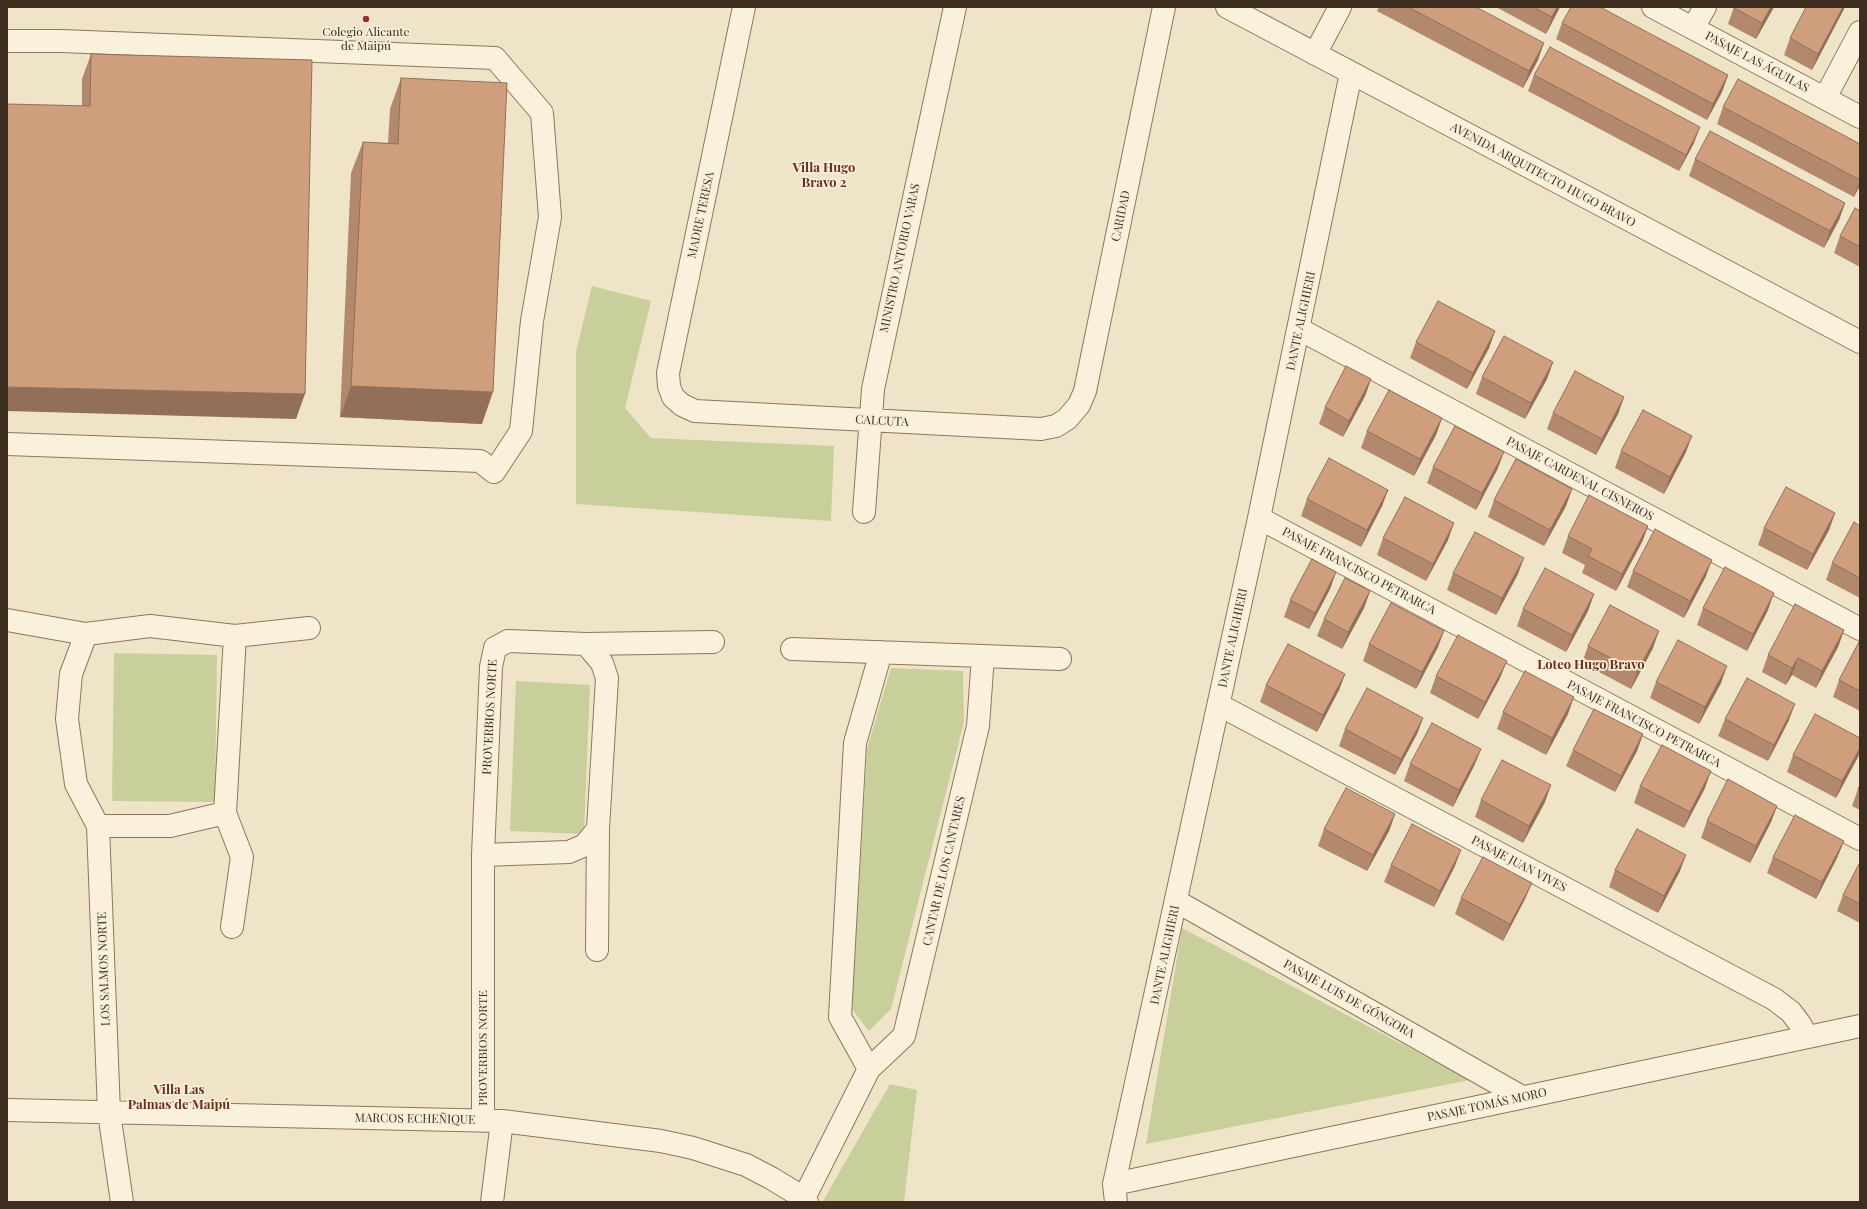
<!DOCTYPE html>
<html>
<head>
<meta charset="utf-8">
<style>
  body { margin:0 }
  #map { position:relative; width:1867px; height:1209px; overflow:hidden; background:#f0e4c8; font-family:"Playfair Display",serif }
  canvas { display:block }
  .frame { position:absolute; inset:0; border:8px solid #3d2e20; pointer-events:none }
</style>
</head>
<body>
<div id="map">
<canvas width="1867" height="1209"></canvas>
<div class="frame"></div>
</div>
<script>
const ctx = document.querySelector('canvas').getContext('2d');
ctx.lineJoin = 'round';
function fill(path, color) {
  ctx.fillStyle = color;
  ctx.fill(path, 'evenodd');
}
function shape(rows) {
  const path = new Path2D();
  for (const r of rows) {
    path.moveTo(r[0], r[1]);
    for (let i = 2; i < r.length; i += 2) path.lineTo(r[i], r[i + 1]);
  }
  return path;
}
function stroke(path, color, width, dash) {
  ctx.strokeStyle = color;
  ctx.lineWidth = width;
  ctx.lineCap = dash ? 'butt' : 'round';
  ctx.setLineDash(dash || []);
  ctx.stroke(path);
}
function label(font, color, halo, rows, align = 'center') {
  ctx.font = font + ' "Playfair Display",serif';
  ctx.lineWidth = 3.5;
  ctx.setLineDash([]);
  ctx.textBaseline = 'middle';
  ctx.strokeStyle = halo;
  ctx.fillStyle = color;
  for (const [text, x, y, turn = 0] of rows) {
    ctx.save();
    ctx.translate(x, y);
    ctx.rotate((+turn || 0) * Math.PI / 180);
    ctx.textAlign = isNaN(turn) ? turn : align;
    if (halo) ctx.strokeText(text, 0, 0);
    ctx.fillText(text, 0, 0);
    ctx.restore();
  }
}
fill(shape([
  [592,286,651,301,625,408,651,438,834,446,831,521,576,504,576,352],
  [114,653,217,655,215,802,112,801],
  [891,668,963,671,964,722,891,1009,869,1031,852,1009,867,749],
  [516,681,590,685,584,834,510,831],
  [1182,928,1470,1080,1146,1144],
  [890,1084,917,1090,904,1202,826,1202,824,1199]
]), '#c9cf9b');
const minor = shape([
  [744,7,668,373,669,386,673,397,682,405,695,411,1041,429,1056,426,1067,419,1079,405,1085,391,1164,7],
  [1227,7,1860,342],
  [1653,7,1860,117],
  [1693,28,1705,7],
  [7,41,61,41,495,58,542,113,550,217,532,321,521,431,494,472,480,461,7,444],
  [1315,54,1340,7],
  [1825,98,1860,32],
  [1299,329,1860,629],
  [864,512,873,389,955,7],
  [1259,518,1860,839],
  [7,620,86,634],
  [235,636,309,628],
  [586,644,713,642],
  [792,649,983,656,978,726,904,1036,869,1069,840,1017,855,743,881,652],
  [983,656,1060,659],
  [1219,705,1774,999,1791,1012,1800,1024,1807,1037],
  [225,813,242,857,232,927],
  [98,826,170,826,225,813,235,636,150,626,86,634,71,674,67,719,76,784,98,826,109,1113,122,1202],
  [483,855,569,852,585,845,598,829,607,678,602,663,586,644,508,641,495,648,491,667,483,855,483,1121],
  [1176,901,1522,1097],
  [597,950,598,829],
  [7,1110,502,1121,661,1141,693,1148,746,1165,771,1178,804,1198,807,1202],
  [1114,1184,1860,1026],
  [804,1198,869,1069],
  [492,1202,502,1121],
  [1116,1202,1114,1184,1259,518,1351,73]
]);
stroke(minor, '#8d765c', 24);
stroke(minor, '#faf1dc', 22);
fill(shape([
  [1379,7,1476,7,1538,60,1523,88,1377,11],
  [1496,7,1560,7,1546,34],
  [1734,7,1774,7,1756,39,1728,24],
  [1806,7,1845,7,1812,70,1784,55,1790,38],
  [1562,23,1728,75,1722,92,1707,120,1556,39],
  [91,54,296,419,82,105,82,79],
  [1534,75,1694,143,1679,171,1528,91],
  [401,78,482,424,340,417,351,173,363,142,388,143,390,109],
  [1723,107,1860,144,1860,185,1854,197,1717,124],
  [1695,159,1845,203,1839,220,1824,248,1689,176],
  [1860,211,1860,267,1834,253,1840,236],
  [1495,331,1489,348,1467,389,1410,358,1416,342],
  [1553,362,1547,379,1525,419,1476,394,1482,377],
  [1371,379,1365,396,1343,437,1319,424,1325,407],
  [1624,397,1618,414,1596,455,1547,429,1553,413],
  [1442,418,1436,435,1414,476,1361,448,1367,431],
  [1621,451,1686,452,1664,494,1615,468],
  [1433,467,1498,468,1476,510,1427,483],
  [1572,489,1566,506,1544,546,1488,517,1494,500],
  [1388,490,1382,506,1361,547,1301,516,1307,499],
  [1835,513,1829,530,1807,570,1758,545,1764,528],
  [1648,526,1642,542,1616,591,1582,573,1585,565,1562,553,1568,536],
  [1860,526,1860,598,1826,580,1832,563],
  [1383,538,1448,540,1426,581,1377,555],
  [1633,571,1706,576,1684,618,1627,587],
  [1336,572,1330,589,1309,629,1284,617,1290,600],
  [1453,573,1518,574,1496,615,1447,590],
  [1370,591,1364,608,1342,649,1317,636,1324,619],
  [1594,594,1588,611,1566,652,1517,626,1523,609],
  [1703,608,1768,610,1747,651,1697,625],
  [1844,630,1838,647,1816,688,1792,675,1786,685,1762,672,1768,655],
  [1860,640,1860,711,1833,697,1839,680],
  [1369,644,1438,647,1416,689,1363,661],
  [1588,646,1653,648,1631,689,1582,663],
  [1345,674,1339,690,1317,732,1260,702,1266,685],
  [1436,676,1500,678,1478,719,1430,693],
  [1656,682,1721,683,1699,724,1650,698],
  [1503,712,1568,714,1546,755,1497,729],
  [1423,718,1417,734,1395,775,1339,746,1345,729],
  [1725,719,1789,720,1768,761,1718,736],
  [1643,734,1637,751,1615,792,1566,766,1573,750],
  [1860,738,1860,751,1858,757,1836,798,1787,772,1793,755],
  [1481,749,1474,766,1453,807,1404,781,1410,764],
  [1860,785,1860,810,1852,806,1858,789],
  [1640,786,1705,788,1684,828,1634,803],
  [1481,800,1545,802,1523,843,1475,817],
  [1777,806,1771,822,1750,863,1701,838,1707,821],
  [1395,814,1389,831,1367,871,1318,846,1324,829],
  [1844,841,1837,858,1816,899,1767,873,1773,857],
  [1860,862,1860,923,1837,911,1843,895],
  [1391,865,1455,866,1434,907,1384,882],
  [1615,870,1680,871,1658,913,1609,887],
  [1461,898,1525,899,1503,941,1455,914]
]), '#b2896c');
fill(shape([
  [1557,7,1560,7,1546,34,1552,17],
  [1771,7,1774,7,1756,39,1762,23],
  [1843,7,1845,7,1812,70,1818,54],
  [1544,43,1538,60,1523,88,1529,71],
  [1728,75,1722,92,1707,120,1713,104],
  [1700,127,1694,143,1679,171,1686,155],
  [1860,179,1860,185,1854,197],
  [1845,203,1839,220,1824,248,1830,231],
  [1495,331,1489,348,1467,389,1473,373],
  [1553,362,1547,379,1525,419,1531,403],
  [1371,379,1365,396,1343,437,1349,421],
  [351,386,493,392,482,424,340,417],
  [7,387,305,394,296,419,7,411],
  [1624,397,1618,414,1596,455,1602,439],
  [1442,418,1436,435,1414,476,1420,459],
  [1692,436,1686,452,1664,494,1670,477],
  [1504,452,1498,468,1476,510,1482,493],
  [1572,489,1566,506,1544,546,1550,530],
  [1388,490,1382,506,1361,547,1367,530],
  [1835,513,1829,530,1807,570,1813,554],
  [1454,523,1448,540,1426,581,1433,564],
  [1648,526,1642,542,1616,591,1622,574],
  [1524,558,1518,574,1496,615,1502,598],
  [1712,560,1706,576,1684,618,1690,601],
  [1336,572,1330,589,1309,629,1315,613],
  [1370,591,1364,608,1342,649,1348,632],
  [1774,593,1768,610,1747,651,1753,634],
  [1594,594,1588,611,1566,652,1572,635],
  [1844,630,1838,647,1816,688,1822,671],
  [1444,631,1438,647,1416,689,1422,672],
  [1659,631,1653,648,1631,689,1637,672],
  [1798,658,1792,675,1786,685,1792,668],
  [1507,661,1500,678,1478,719,1485,702],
  [1727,666,1721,683,1699,724,1705,707],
  [1345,674,1339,690,1317,732,1323,715],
  [1574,697,1568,714,1546,755,1552,738],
  [1795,704,1789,720,1768,761,1774,745],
  [1423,718,1417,734,1395,775,1401,759],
  [1643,734,1637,751,1615,792,1621,776],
  [1860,748,1860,751,1858,757,1836,798,1842,781],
  [1481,749,1474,766,1453,807,1459,790],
  [1711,771,1705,788,1684,828,1690,812],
  [1551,785,1545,802,1523,843,1529,826],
  [1777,806,1771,822,1750,863,1756,846],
  [1395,814,1389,831,1367,871,1373,855],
  [1844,841,1837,858,1816,899,1822,882],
  [1461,850,1455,866,1434,907,1440,891],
  [1686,855,1680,871,1658,913,1664,896],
  [1532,883,1525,899,1503,941,1510,924]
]), '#916f58');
const building = shape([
  [1408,7,1476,7,1544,43,1529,71,1408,7],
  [1533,7,1557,7,1552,17,1533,7],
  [1571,7,1600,7,1728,75,1713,104,1562,23,1571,7],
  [1734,7,1771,7,1762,23,1734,8,1734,7],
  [1806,7,1843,7,1818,54,1790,38,1806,7],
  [1550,47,1700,127,1686,155,1534,75,1550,47],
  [91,54,312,60,305,394,7,387,7,104,90,106,91,54],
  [401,78,507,83,493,392,351,386,363,142,398,144,401,78],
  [1738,79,1860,144,1860,180,1723,107,1738,79],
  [1710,131,1845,203,1830,231,1695,159,1710,131],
  [1855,208,1860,211,1860,247,1840,236,1855,208],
  [1438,301,1495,331,1473,373,1416,342,1438,301],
  [1504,336,1553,362,1531,403,1482,377,1504,336],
  [1346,366,1371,379,1349,421,1325,407,1346,366],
  [1575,371,1624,397,1602,439,1553,413,1575,371],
  [1389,390,1442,418,1420,459,1367,431,1389,390],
  [1643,410,1692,436,1670,477,1621,451,1643,410],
  [1455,426,1504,452,1482,493,1433,467,1455,426],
  [1329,458,1388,490,1367,530,1307,499,1329,458],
  [1516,459,1572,489,1550,530,1494,500,1516,459],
  [1786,487,1835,513,1813,554,1764,528,1786,487],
  [1589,495,1648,526,1622,574,1588,556,1592,549,1568,536,1589,495],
  [1405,497,1454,523,1433,564,1383,538,1405,497],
  [1854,522,1860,526,1860,578,1832,563,1854,522],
  [1655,529,1712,560,1690,601,1633,571,1655,529],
  [1475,532,1524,558,1502,598,1453,573,1475,532],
  [1312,559,1336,572,1315,613,1290,600,1312,559],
  [1725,567,1774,593,1753,634,1703,608,1725,567],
  [1545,568,1594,594,1572,635,1523,609,1545,568],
  [1345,578,1370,591,1348,632,1324,619,1345,578],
  [1391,603,1444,631,1422,672,1369,644,1391,603],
  [1795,604,1844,630,1822,671,1798,658,1792,668,1768,655,1795,604],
  [1610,605,1659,631,1637,672,1588,646,1610,605],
  [1458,635,1507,661,1485,702,1436,676,1458,635],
  [1678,640,1727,666,1705,707,1656,682,1678,640],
  [1860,640,1860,691,1839,680,1860,640],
  [1288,644,1345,674,1323,715,1266,685,1288,644],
  [1525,671,1574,697,1552,738,1503,712,1525,671],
  [1747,678,1795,704,1774,745,1725,719,1747,678],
  [1367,688,1423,718,1401,759,1345,729,1367,688],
  [1594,709,1643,734,1621,776,1573,750,1594,709],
  [1815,714,1860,738,1860,748,1842,781,1793,755,1815,714],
  [1432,723,1481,749,1459,790,1410,764,1432,723],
  [1662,745,1711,771,1690,812,1640,786,1662,745],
  [1502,760,1551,785,1529,826,1481,800,1502,760],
  [1728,779,1777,806,1756,846,1707,821,1728,779],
  [1860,785,1860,790,1858,789,1860,785],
  [1346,788,1395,814,1373,855,1324,829,1346,788],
  [1795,815,1844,841,1822,882,1773,857,1795,815],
  [1412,824,1461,850,1440,891,1391,865,1412,824],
  [1637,829,1686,855,1664,896,1615,870,1637,829],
  [1483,857,1532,883,1510,924,1461,898,1483,857],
  [1860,862,1860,904,1843,895,1860,862]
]);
fill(building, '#cf9f7d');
stroke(building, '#916f58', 1);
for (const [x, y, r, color] of [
  [366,19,4,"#9e2a2b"]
]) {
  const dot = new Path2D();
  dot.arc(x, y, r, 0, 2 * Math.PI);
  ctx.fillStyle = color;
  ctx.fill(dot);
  stroke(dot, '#f7eed8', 1.5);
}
label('12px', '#3d2e20', '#f7eed8', [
  ["Colegio Alicante",366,32],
  ["de Maipú",366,46]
]);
label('12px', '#3d2e20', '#f7eed8', [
  ["PASAJE LAS ÁGUILAS",1757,62,28],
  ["AVENIDA ARQUITECTO HUGO BRAVO",1543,175,28],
  ["MADRE TERESA",701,215,-78],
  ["CARIDAD",1121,216,-78],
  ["MINISTRO ANTORIO VARAS",900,258,-78],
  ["DANTE ALIGHIERI",1301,321,-78],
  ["CALCUTA",882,421,3],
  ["PASAJE CARDENAL CISNEROS",1580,479,28],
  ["PASAJE FRANCISCO PETRARCA",1359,571,28],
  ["DANTE ALIGHIERI",1233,638,-78],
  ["PROVERBIOS NORTE",490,717,-87],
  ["PASAJE FRANCISCO PETRARCA",1644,724,28],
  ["PASAJE JUAN VIVES",1519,864,28],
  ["CANTAR DE LOS CANTARES",944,871,-77],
  ["DANTE ALIGHIERI",1165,955,-78],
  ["LOS SALMOS NORTE",104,969,-92],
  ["PASAJE LUIS DE GÓNGORA",1349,999,29],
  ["PROVERBIOS NORTE",483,1048,-90],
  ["PASAJE TOMÁS MORO",1487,1105,-12],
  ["MARCOS ECHEÑIQUE",415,1119,1]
]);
label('bold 13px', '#6b2e1e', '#f7eed8', [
  ["Villa Hugo",824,168],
  ["Bravo 2",824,183],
  ["Loteo Hugo Bravo",1591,665],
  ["Villa Las",179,1090],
  ["Palmas de Maipú",179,1105]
]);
</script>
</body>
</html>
